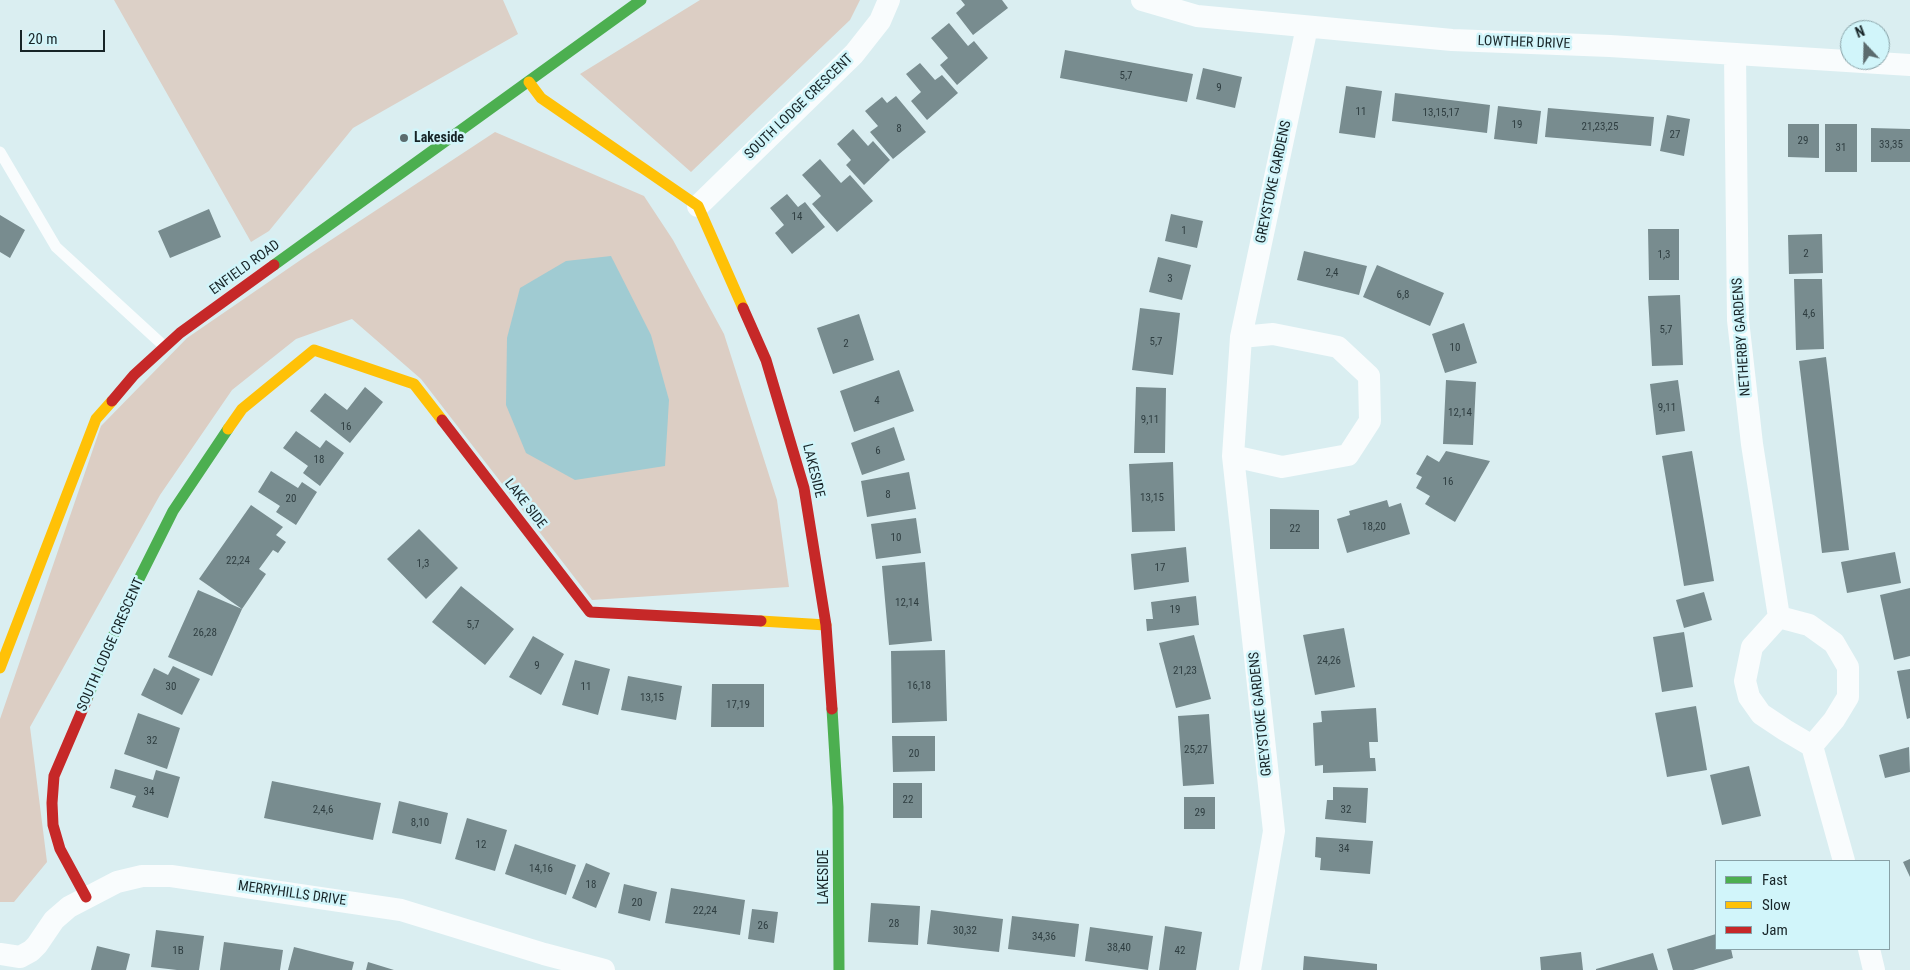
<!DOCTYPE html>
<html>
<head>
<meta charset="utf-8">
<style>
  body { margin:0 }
  #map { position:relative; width:1910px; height:970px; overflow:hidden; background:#daeef1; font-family:"Roboto Condensed",sans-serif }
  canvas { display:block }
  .legend { position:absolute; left:1715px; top:860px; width:175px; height:90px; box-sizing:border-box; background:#d1f5fa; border:1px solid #87a1a6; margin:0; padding:6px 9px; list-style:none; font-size:15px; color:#172427 }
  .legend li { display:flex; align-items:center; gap:10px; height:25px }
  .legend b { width:25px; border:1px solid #87a1a6 }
  .north { position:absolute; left:1840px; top:20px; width:50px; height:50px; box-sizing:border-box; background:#d1f5fa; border:1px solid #87a1a6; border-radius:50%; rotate:339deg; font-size:14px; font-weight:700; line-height:20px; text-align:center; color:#172427 }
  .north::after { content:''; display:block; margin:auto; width:18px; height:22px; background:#5b6b6e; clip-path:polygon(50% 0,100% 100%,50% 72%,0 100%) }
  .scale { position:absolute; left:20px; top:30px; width:85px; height:22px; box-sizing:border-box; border:2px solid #172427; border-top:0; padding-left:6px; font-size:15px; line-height:18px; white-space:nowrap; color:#172427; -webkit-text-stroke:4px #d1f5fa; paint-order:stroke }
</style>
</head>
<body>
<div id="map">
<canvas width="1910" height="970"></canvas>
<ul class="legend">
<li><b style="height:6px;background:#4caf50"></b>Fast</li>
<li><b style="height:6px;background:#ffc107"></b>Slow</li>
<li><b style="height:6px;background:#c62828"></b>Jam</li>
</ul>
<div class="north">N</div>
<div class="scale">20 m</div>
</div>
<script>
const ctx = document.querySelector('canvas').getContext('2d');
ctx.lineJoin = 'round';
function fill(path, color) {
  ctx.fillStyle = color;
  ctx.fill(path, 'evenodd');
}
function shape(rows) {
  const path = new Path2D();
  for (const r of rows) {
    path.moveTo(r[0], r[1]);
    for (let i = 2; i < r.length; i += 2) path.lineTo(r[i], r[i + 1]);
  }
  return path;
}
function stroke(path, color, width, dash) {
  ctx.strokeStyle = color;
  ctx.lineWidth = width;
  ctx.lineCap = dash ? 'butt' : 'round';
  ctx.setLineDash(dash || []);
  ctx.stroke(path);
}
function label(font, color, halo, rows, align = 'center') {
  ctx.font = font + ' "Roboto Condensed",sans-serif';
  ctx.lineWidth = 5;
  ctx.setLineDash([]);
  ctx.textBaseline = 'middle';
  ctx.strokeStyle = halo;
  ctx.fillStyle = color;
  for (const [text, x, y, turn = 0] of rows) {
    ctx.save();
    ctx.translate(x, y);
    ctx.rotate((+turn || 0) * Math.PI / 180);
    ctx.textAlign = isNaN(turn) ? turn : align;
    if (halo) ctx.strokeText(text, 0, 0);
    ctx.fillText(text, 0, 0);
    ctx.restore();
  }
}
fill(shape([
  [114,0,503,0,518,34,353,128,269,231,251,242]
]), '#dcd0c7');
fill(shape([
  [700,0,860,0,850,20,691,172,580,74],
  [495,132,644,196,673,240,724,334,777,500,789,587,592,600,421,379,352,319,296,339,232,390,160,495,30,727,47,862,14,902,0,902,0,719,101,426,187,338,302,259]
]), '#dccec4');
fill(shape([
  [611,256,651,335,669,400,665,466,575,480,526,453,506,405,507,338,520,288,566,261]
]), '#a0cbd2');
fill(shape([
  [961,0,1002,0,1008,8,973,35,956,13,965,5],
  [949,23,968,46,974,41,988,58,957,85,940,65,948,58,931,38],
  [1065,50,1193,74,1187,102,1060,78],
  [920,63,935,80,942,75,958,93,927,120,911,101,921,92,906,74],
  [1203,68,1242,77,1235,108,1196,99],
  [1346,86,1382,91,1375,138,1339,133],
  [1395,93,1490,105,1487,133,1392,121],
  [896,96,926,132,893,159,870,132,878,126,865,111,882,97,887,103],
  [1498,106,1541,111,1537,144,1494,139],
  [1548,108,1654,117,1651,146,1545,137],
  [1667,115,1690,119,1684,156,1660,151],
  [1788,124,1819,124,1819,158,1788,157],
  [1825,124,1857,124,1857,172,1825,172],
  [1871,128,1910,129,1910,162,1871,162],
  [853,129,868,146,873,141,890,160,864,185,846,165,851,160,837,144],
  [820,159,841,183,850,175,873,201,837,232,812,204,821,196,802,175],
  [787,194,798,207,805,202,825,227,792,254,775,233,784,225,770,208],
  [209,209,221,237,170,258,158,231],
  [1171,214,1203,221,1197,248,1165,241],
  [0,215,25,230,10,258,0,252],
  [1648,229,1679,229,1679,280,1649,280],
  [1822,234,1823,273,1789,274,1788,235],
  [1304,251,1367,266,1359,295,1297,280],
  [1158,257,1191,265,1182,300,1149,292],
  [1377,265,1444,293,1430,326,1363,297],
  [1794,279,1822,279,1824,349,1796,350],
  [1680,295,1683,365,1652,366,1648,296],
  [1140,308,1180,313,1173,375,1132,370],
  [859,314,874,360,833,374,817,328],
  [1464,323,1477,363,1445,373,1432,334],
  [1826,357,1849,550,1822,553,1799,361],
  [899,370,914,411,854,432,840,391],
  [1446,380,1476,382,1473,445,1443,444],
  [1678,380,1685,431,1656,435,1650,384],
  [365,387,383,402,350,443,310,411,325,393,347,410],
  [1136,387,1166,388,1165,453,1134,453],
  [894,427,905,460,862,475,851,443],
  [296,431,320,448,326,440,344,453,320,486,303,473,308,466,283,448],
  [1446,451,1490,461,1455,522,1425,504,1430,496,1416,488,1422,477,1416,474,1427,455,1439,462],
  [1692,451,1714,581,1684,586,1662,456],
  [1173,462,1175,531,1132,532,1129,464],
  [271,471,298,488,302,482,317,492,296,525,276,512,280,506,258,492],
  [909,472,916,509,867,517,861,481],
  [1387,500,1389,507,1401,503,1410,534,1347,553,1337,519,1350,515,1349,511],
  [251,505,283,527,276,535,286,542,278,553,273,550,259,569,266,574,242,609,212,676,168,657,198,590,242,609,199,579],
  [1270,509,1319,510,1319,549,1270,549],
  [916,518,921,553,876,559,871,524],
  [419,529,458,568,426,599,387,559],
  [1186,547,1189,582,1134,590,1131,554],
  [1895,552,1901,583,1847,593,1841,562],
  [925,562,932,641,889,645,882,566],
  [461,586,514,629,485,665,432,622],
  [1910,588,1910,656,1894,660,1880,595],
  [1704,592,1712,620,1684,628,1676,600],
  [1196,596,1199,625,1147,631,1146,619,1153,619,1151,602],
  [1344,628,1355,687,1315,695,1303,635],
  [1684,632,1693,687,1662,692,1653,637],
  [1194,635,1211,699,1176,708,1159,643],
  [533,636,564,654,541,695,509,677],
  [945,650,947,721,892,723,891,651],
  [575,660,610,669,598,715,562,705],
  [173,666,200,679,182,715,141,695,154,668,168,675],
  [1910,669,1910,718,1907,719,1897,671],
  [628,676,682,686,676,720,621,710],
  [712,684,764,684,764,727,711,727],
  [1696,706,1707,770,1667,777,1655,713],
  [1376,708,1378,742,1369,742,1370,758,1375,758,1376,771,1323,773,1323,765,1315,766,1313,723,1322,722,1321,711],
  [138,713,180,728,167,769,124,754],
  [1209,714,1214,784,1183,786,1178,716],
  [892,736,935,736,935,771,893,772],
  [1909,747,1910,772,1885,778,1879,755],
  [1749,766,1761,816,1722,825,1710,775],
  [115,769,153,780,156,770,180,777,168,818,132,807,136,796,110,788],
  [272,781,381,803,373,840,264,818],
  [893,783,922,783,922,818,893,818],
  [1333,787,1368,788,1366,823,1325,819,1327,800,1333,800],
  [1184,797,1215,797,1215,829,1184,829],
  [399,801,448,813,441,844,392,833],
  [467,818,507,830,495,871,455,859],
  [1316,837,1373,841,1370,874,1320,870,1321,858,1315,857],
  [515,844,576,865,566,895,505,874],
  [1910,859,1910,877,1903,862],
  [586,863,610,873,596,908,572,898],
  [624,884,657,892,650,921,618,913],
  [671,888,745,900,740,935,665,923],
  [871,903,920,906,918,945,868,942],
  [752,909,778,912,774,943,748,939],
  [931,910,1003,919,999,952,927,944],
  [1012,916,1079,924,1075,957,1008,949],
  [1165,926,1202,932,1196,970,1159,970],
  [1090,927,1153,936,1148,970,1085,961],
  [156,930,204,936,199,970,177,970,151,967],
  [1716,934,1716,949,1731,949,1733,958,1693,970,1673,970,1667,949],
  [224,942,283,950,280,970,220,970],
  [97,946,130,954,126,970,91,970],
  [294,947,354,962,352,970,288,970],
  [1581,952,1583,970,1541,970,1540,957],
  [1653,953,1658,970,1596,970,1596,969],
  [1304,956,1377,964,1377,970,1303,970],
  [368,962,394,970,366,970]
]), '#788c8f');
stroke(shape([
  [0,152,56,247,165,347]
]), '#f9fcfd', 11);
stroke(shape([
  [1142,0,1197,16,1452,40,1610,46,1910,65],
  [1735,55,1738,320,1752,444,1779,617,1752,647,1745,681,1749,697,1761,714,1785,730,1812,746,1844,861],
  [698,206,854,54,880,21,889,0],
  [1233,456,1282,467,1348,455,1370,421,1369,376,1338,347,1273,334,1241,337],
  [1779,617,1809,625,1834,643,1848,667,1848,697,1834,720,1812,746],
  [1869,949,1874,970],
  [0,954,20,957,31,951,37,945,54,920,69,907,117,882,142,876,171,876,401,910,544,954,604,970],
  [1250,970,1274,831,1233,456,1241,337,1307,27]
]), '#f9fcfd', 22);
stroke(shape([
  [274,265,641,0],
  [87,699,126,605,173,511,228,429],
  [832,709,838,807,839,970]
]), '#4caf50', 11);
stroke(shape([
  [529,82,541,98,698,206,743,308],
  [228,429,242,409,314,350,414,384,442,420],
  [761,621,826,625],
  [0,668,96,419,112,401]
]), '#ffc107', 11);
stroke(shape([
  [743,308,766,360,804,488,826,625,832,709],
  [112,401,134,375,180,333,274,265],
  [442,420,590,612,761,621],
  [86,897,60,849,53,825,52,803,54,776,87,699]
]), '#c62828', 11);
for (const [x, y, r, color] of [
  [404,138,5,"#5b6b6e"]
]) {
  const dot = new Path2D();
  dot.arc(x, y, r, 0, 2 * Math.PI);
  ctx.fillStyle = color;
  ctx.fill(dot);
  stroke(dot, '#d1f5fa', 2);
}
label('11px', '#2f3e41', null, [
  ["5,7",1126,76],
  ["9",1219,88],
  ["11",1361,112],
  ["13,15,17",1441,113],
  ["19",1517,125],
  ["21,23,25",1600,127],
  ["8",899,129],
  ["27",1675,135],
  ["29",1803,141],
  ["33,35",1891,145],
  ["31",1841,148],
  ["14",797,217],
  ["1",1184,231],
  ["2",1806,254],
  ["1,3",1664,255],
  ["2,4",1332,273],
  ["3",1170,279],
  ["6,8",1403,295],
  ["4,6",1809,314],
  ["5,7",1666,330],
  ["5,7",1156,342],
  ["2",846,344],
  ["10",1455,348],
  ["4",877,401],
  ["9,11",1667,408],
  ["12,14",1460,413],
  ["9,11",1150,420],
  ["16",346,427],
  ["6",878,451],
  ["18",319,460],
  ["16",1448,482],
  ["8",888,495],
  ["13,15",1152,498],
  ["20",291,499],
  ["18,20",1374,527],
  ["22",1295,529],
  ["10",896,538],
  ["22,24",238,561],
  ["1,3",423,564],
  ["17",1160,568],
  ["12,14",907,603],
  ["19",1175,610],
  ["5,7",473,625],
  ["26,28",205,633],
  ["24,26",1329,661],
  ["9",537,666],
  ["21,23",1185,671],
  ["16,18",919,686],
  ["30",171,687],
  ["11",586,687],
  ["13,15",652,698],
  ["17,19",738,705],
  ["32",152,741],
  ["25,27",1196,750],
  ["20",914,754],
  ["34",149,792],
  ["22",908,800],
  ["2,4,6",323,810],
  ["32",1346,810],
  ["29",1200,813],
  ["8,10",420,823],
  ["12",481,845],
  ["34",1344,849],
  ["14,16",541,869],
  ["18",591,885],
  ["20",637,903],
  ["22,24",705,911],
  ["28",894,924],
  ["26",763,926],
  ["30,32",965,931],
  ["34,36",1044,937],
  ["38,40",1119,948],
  ["1B",178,951],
  ["42",1180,951]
]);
label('14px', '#172427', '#d1f5fa', [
  ["LOWTHER DRIVE",1524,43,2],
  ["SOUTH LODGE CRESCENT",799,107,-44],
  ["GREYSTOKE GARDENS",1274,182,-78],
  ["ENFIELD ROAD",245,268,-36],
  ["NETHERBY GARDENS",1742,337,-94],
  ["LAKESIDE",813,471,76],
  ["LAKE SIDE",525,504,52],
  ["SOUTH LODGE CRESCENT",111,645,-66],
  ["GREYSTOKE GARDENS",1261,714,-96],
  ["LAKESIDE",824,877,-90],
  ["MERRYHILLS DRIVE",292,894,8]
]);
label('bold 14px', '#172427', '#d1f5fa', [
  ["Lakeside",414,138]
], 'left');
</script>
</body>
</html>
